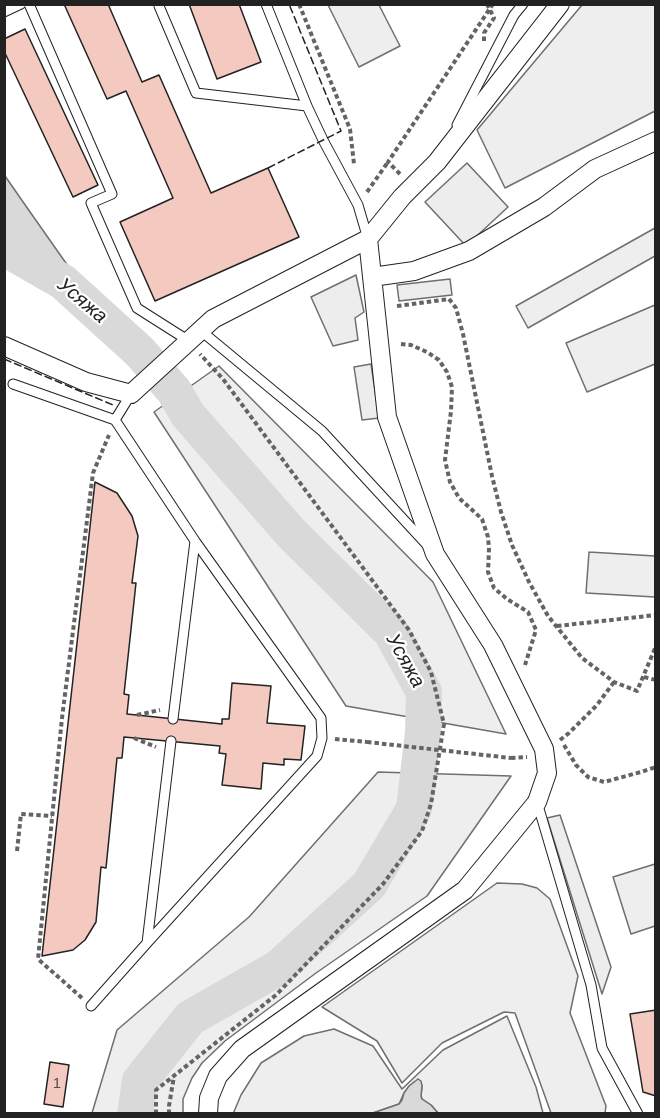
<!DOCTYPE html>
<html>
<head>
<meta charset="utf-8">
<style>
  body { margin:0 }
  #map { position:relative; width:660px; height:1118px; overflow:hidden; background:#fff; font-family:Helvetica,sans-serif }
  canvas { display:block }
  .frame { position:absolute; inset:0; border:6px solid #222; pointer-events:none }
</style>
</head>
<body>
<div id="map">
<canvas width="660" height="1118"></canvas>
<div class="frame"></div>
</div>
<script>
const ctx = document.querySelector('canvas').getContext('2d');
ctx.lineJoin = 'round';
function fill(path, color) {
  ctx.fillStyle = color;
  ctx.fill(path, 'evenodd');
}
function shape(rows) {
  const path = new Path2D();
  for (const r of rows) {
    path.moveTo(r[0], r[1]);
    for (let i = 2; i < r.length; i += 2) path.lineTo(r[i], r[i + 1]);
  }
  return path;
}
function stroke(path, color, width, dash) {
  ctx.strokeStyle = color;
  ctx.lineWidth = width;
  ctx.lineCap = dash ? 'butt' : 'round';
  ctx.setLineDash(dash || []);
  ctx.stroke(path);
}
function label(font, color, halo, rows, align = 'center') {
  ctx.font = font + ' Helvetica,sans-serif';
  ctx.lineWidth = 4.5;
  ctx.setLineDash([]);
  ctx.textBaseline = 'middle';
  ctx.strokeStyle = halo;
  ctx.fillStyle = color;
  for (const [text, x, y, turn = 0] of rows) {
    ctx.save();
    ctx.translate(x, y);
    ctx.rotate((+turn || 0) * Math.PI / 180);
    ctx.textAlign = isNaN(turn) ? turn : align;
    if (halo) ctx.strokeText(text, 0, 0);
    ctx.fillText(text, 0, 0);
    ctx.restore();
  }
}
const green = shape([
  [328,5,379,5,400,46,359,67,328,5],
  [582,5,655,5,655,111,505,188,477,130,582,5],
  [655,228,655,256,528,328,516,306,655,228],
  [655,305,655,364,587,392,566,343,655,305],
  [219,366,433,582,506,734,346,706,154,412,219,366],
  [589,552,655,556,655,597,586,593,589,552],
  [378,772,511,776,427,896,316,973,225,1041,202,1063,192,1078,183,1099,183,1113,92,1113,117,1030,249,917,378,772],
  [655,864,655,926,631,934,613,877,655,864],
  [497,883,522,884,537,888,550,899,578,976,570,1013,606,1106,605,1113,551,1113,515,1013,504,1012,442,1043,402,1083,377,1041,322,1007,497,883],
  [507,1016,536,1087,543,1113,438,1113,431,1105,422,1099,421,1096,422,1086,414,1082,404,1093,399,1104,373,1113,233,1114,241,1095,261,1063,304,1036,334,1029,373,1046,402,1089,443,1050,507,1016]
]);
fill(green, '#eee');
stroke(green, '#6f6f6f', 1.5);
const parking = shape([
  [467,163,508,207,466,246,425,202,467,163],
  [356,275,364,312,355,318,358,340,333,346,311,297,356,275],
  [450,279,452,295,399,301,397,285,450,279],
  [371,364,379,418,362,420,354,367,371,364],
  [560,815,611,967,602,994,547,818,560,815]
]);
fill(parking, '#ededed');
stroke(parking, '#6f6f6f', 1.5);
const water = shape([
  [5,176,28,209,82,286,34,264,5,258,5,176],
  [418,1079,421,1081,422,1086,421,1096,422,1099,431,1105,438,1113,373,1113,399,1104,402,1100,404,1093,409,1086,418,1079]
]);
fill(water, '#d9d9d9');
stroke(water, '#6f6f6f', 1.5);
stroke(shape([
  [4,248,63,282,140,352,174,391,188,415,291,533,391,632,424,692,423,732,414,809,369,885,278,968,190,1018,140,1081,135,1114]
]), '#d9d9d9', 36);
const building = shape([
  [64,4,108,4,142,82,159,75,211,193,268,168,299,237,155,301,120,222,173,198,126,91,107,99,64,4],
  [189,4,239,4,261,62,217,79,189,4],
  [25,29,98,185,73,197,4,51,4,39,25,29],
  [95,482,117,493,132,516,138,536,132,583,136,583,124,694,129,695,127,714,222,724,222,719,229,719,232,683,271,686,267,723,305,726,301,760,284,759,284,765,263,763,261,789,222,785,226,754,219,753,220,746,124,737,122,758,117,758,106,868,101,867,96,922,85,940,73,950,42,956,95,482],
  [656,1010,656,1096,643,1092,630,1014,656,1010],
  [50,1062,69,1065,63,1107,44,1104,50,1062]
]);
fill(building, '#f3c9c0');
stroke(building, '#222', 1.5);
const service = shape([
  [29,4,112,194,91,203,137,308,189,341],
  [266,4,307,106,323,140,358,205,368,239],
  [159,6,196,93,307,106],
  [4,12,21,4],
  [457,125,514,15,523,4],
  [200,330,322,431,428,546],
  [13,384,115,420,131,394],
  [115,420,195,541,173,719],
  [537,802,591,985,602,1048,638,1114],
  [147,943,317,756,322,738,321,718,195,541],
  [91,1006,147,943,171,741]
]);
const minor = shape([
  [368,239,402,197,437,162,560,4],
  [372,277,414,271,469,251,544,207,595,169,656,141],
  [4,346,86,382,131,394,213,319,368,239,387,417,435,554,493,645,544,749,547,773,537,802,465,890,242,1049,218,1076,209,1098,208,1114]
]);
stroke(service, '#222', 11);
stroke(minor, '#222', 20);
stroke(shape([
  [299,4,350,129,354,164],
  [484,41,484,33,494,18,487,4],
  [400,174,388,162,493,4],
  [367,192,388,162],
  [397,306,449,299,456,308,463,334,492,476,501,512,512,545,529,582,548,616,582,658,614,682,637,691,656,646],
  [401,344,411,345,427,352,439,360,447,372,452,387,451,411,445,460,450,482,459,498,482,519,488,537,489,549,488,572,494,588,507,599,528,612,536,630,525,665],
  [557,626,656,615],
  [644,677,656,680],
  [137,715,160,710],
  [134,738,156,747],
  [335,739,367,742],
  [560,740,569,733,597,705,614,682],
  [564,745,576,765,588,777,604,782,641,772,656,767],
  [511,758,527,757],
  [17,851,21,814,52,816],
  [82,998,38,959,62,718,93,473,109,435],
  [156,1114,156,1090,276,995,383,884,422,831,431,804,444,724,431,672,409,630,223,379,200,354],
  [169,1114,169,1106,174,1076]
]), '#646464', 4, [4.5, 3]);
stroke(service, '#fff', 9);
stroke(minor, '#fff', 18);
stroke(shape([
  [367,742,511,758]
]), '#646464', 4, [4.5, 3]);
stroke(shape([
  [268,168,341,131,289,4],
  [4,359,113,405]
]), '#222', 1.5, [8, 3]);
label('15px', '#564c4a', null, [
  ["1",57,1084]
]);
label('italic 20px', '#222', '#fff', [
  ["Усяжа",82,301,40],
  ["Усяжа",405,661,61]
]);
</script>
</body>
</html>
